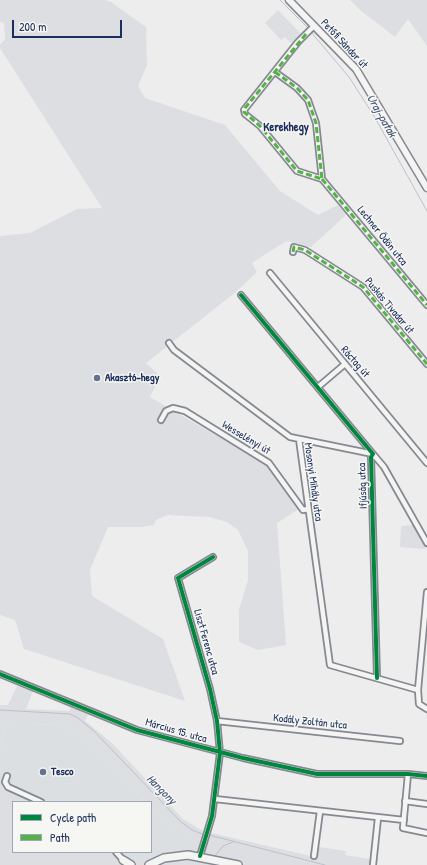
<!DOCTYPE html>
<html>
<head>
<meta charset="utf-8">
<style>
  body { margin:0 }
  #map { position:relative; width:427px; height:865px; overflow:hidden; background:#ededed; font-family:"Patrick Hand",sans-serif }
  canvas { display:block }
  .legend { position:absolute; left:12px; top:801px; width:140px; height:52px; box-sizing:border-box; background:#f6f6f2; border:1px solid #9ea6b7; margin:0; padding:5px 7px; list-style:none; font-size:12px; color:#1b2f5e }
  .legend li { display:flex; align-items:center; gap:8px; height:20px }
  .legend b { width:20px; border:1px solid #9ea6b7 }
  .scale { position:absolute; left:12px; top:20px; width:110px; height:18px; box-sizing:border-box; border:2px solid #1b2f5e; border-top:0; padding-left:5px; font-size:12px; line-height:14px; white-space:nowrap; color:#1b2f5e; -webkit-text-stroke:3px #f6f6f2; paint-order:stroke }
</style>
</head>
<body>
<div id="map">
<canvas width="427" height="865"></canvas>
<ul class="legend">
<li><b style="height:5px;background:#00873e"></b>Cycle path</li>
<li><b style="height:5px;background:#55b248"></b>Path</li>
</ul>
<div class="scale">200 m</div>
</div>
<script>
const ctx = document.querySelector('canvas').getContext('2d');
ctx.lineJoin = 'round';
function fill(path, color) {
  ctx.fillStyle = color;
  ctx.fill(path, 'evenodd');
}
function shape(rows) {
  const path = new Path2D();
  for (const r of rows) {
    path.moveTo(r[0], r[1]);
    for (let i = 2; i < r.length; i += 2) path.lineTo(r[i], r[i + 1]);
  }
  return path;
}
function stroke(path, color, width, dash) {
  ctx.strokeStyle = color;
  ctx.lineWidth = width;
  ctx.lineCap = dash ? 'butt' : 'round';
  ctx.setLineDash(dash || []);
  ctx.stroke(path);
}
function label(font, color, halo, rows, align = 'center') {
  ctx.font = font + ' "Patrick Hand",sans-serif';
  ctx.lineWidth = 3;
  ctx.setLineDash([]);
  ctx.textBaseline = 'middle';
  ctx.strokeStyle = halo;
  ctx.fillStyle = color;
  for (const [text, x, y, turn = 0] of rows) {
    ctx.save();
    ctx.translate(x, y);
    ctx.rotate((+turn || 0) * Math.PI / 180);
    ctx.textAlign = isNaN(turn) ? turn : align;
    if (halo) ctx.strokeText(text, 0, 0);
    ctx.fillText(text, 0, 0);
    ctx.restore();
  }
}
fill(shape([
  [15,722,27,725,58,724,68,727,84,737,147,802,37,802,0,786,0,746,5,728,9,724],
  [151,806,170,823,201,840,208,842,204,860,175,861,160,865,124,865,112,852,151,852]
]), '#dcdfe1');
fill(shape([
  [0,0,105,0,111,2,146,27,147,65,138,86,145,98,225,125,280,191,318,215,338,205,347,214,311,247,286,241,252,263,257,272,237,291,146,363,160,376,150,397,268,466,299,509,277,523,286,645,258,650,239,642,239,609,248,580,248,551,238,530,227,522,210,517,186,516,168,515,156,520,154,525,141,527,108,527,90,570,92,596,163,639,185,701,24,649,15,620,0,615,0,236,30,233,77,209,102,208,0,48,0,45,5,39,4,23,0,22],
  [350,0,427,0,427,46,408,19,395,37,360,10],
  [278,10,301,34,291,43,285,37,281,40,265,23],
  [414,525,424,543,426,549,400,547,401,526],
  [17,686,33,691,26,709,69,711,71,707,88,715,85,721,111,742,183,819,203,831,311,856,313,846,346,851,345,855,376,860,376,865,160,865,175,861,203,860,208,842,201,840,170,823,155,810,151,806,151,802,147,802,84,737,68,727,58,724,27,725,26,728,17,731,15,723,9,724,5,728,0,746,0,705,8,705],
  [0,786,37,802,13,802,13,852,112,852,124,865,0,865]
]), '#dcdee1');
stroke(shape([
  [280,0,308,28],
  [311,32,349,77,374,116,427,211],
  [0,710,70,714,78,718,94,731,180,821,192,830,205,835],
  [209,835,325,865],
  [214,857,223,846,233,842]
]), '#bbc0cb', 1);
const street = shape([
  [314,26,298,42,244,110,245,114,260,126,297,171,322,179],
  [275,72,297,88,308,100,316,123,322,179],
  [322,179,427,305],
  [293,252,294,247,305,250,363,287,427,364],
  [270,273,427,463],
  [241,295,373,454,371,457,377,678],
  [169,343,174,350,290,437,373,454,384,467,427,543],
  [318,387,345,364],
  [161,420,166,411,173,408,185,411,269,463,303,510,308,509],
  [299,439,330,665,418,690],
  [427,592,418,690,419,704,427,709],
  [0,674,137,730,243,758,317,774,408,774,427,776],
  [217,721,400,741],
  [408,774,403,828,427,833],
  [7,776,5,782,8,787,41,802],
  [215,799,404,820],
  [405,801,427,804],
  [116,852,124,861],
  [200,856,212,816,220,753,217,721,210,689,178,578,213,557],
  [314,856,320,811],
  [373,865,378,818]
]);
const secondary = shape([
  [289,0,356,69,427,188]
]);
const primary = shape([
  [123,860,131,865],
  [149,865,164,858,188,855,238,865]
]);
stroke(street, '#868992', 8);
stroke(secondary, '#868992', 9);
stroke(primary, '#868992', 10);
stroke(street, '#f4f4f2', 4.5);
stroke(secondary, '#f4f4f2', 6);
stroke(primary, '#f4f4f2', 7);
stroke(shape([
  [306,34,245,108,244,112,260,126,297,171,322,179],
  [275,72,297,88,308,100,316,123,322,179],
  [322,179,427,305],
  [293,252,294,247,305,250,363,287,427,364]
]), '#55b248', 3, [6, 3]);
stroke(shape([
  [241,295,373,454,371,457,377,678],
  [0,674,137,730,243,758,317,774,408,774,427,776],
  [200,856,212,816,220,753,217,721,210,689,178,578,213,557]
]), '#00873e', 4);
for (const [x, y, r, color] of [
  [97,378,4,"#647290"],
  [43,772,4,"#647290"]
]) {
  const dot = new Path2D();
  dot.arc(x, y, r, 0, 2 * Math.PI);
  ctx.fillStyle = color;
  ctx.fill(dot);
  stroke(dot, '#f6f6f2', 1.5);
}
label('11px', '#1b2f5e', '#f6f6f2', [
  ["Petőfi Sándor út",344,44,47],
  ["Lechner Ödön utca",382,236,51],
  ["Puskás Tivadar út",389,306,50],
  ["Ráctag út",355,362,49],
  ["Wesselényi út",246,438,31],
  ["Mosonyi Mihály utca",313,482,82],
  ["Ifjúság utca",363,486,-92],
  ["Liszt Ferenc utca",206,642,74],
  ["Kodály Zoltán utca",310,722,6],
  ["Március 15. utca",176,731,16]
]);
label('bold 11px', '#1b2f5e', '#f6f6f2', [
  ["Akasztó-hegy",105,378],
  ["Tesco",51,772]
], 'left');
label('italic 12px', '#44547a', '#f6f6f2', [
  ["Uraj-patak",381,116,60],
  ["Hangony",161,790,45]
]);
label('bold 12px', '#1b2f5e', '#f6f6f2', [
  ["Kerekhegy",286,128]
]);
</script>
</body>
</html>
